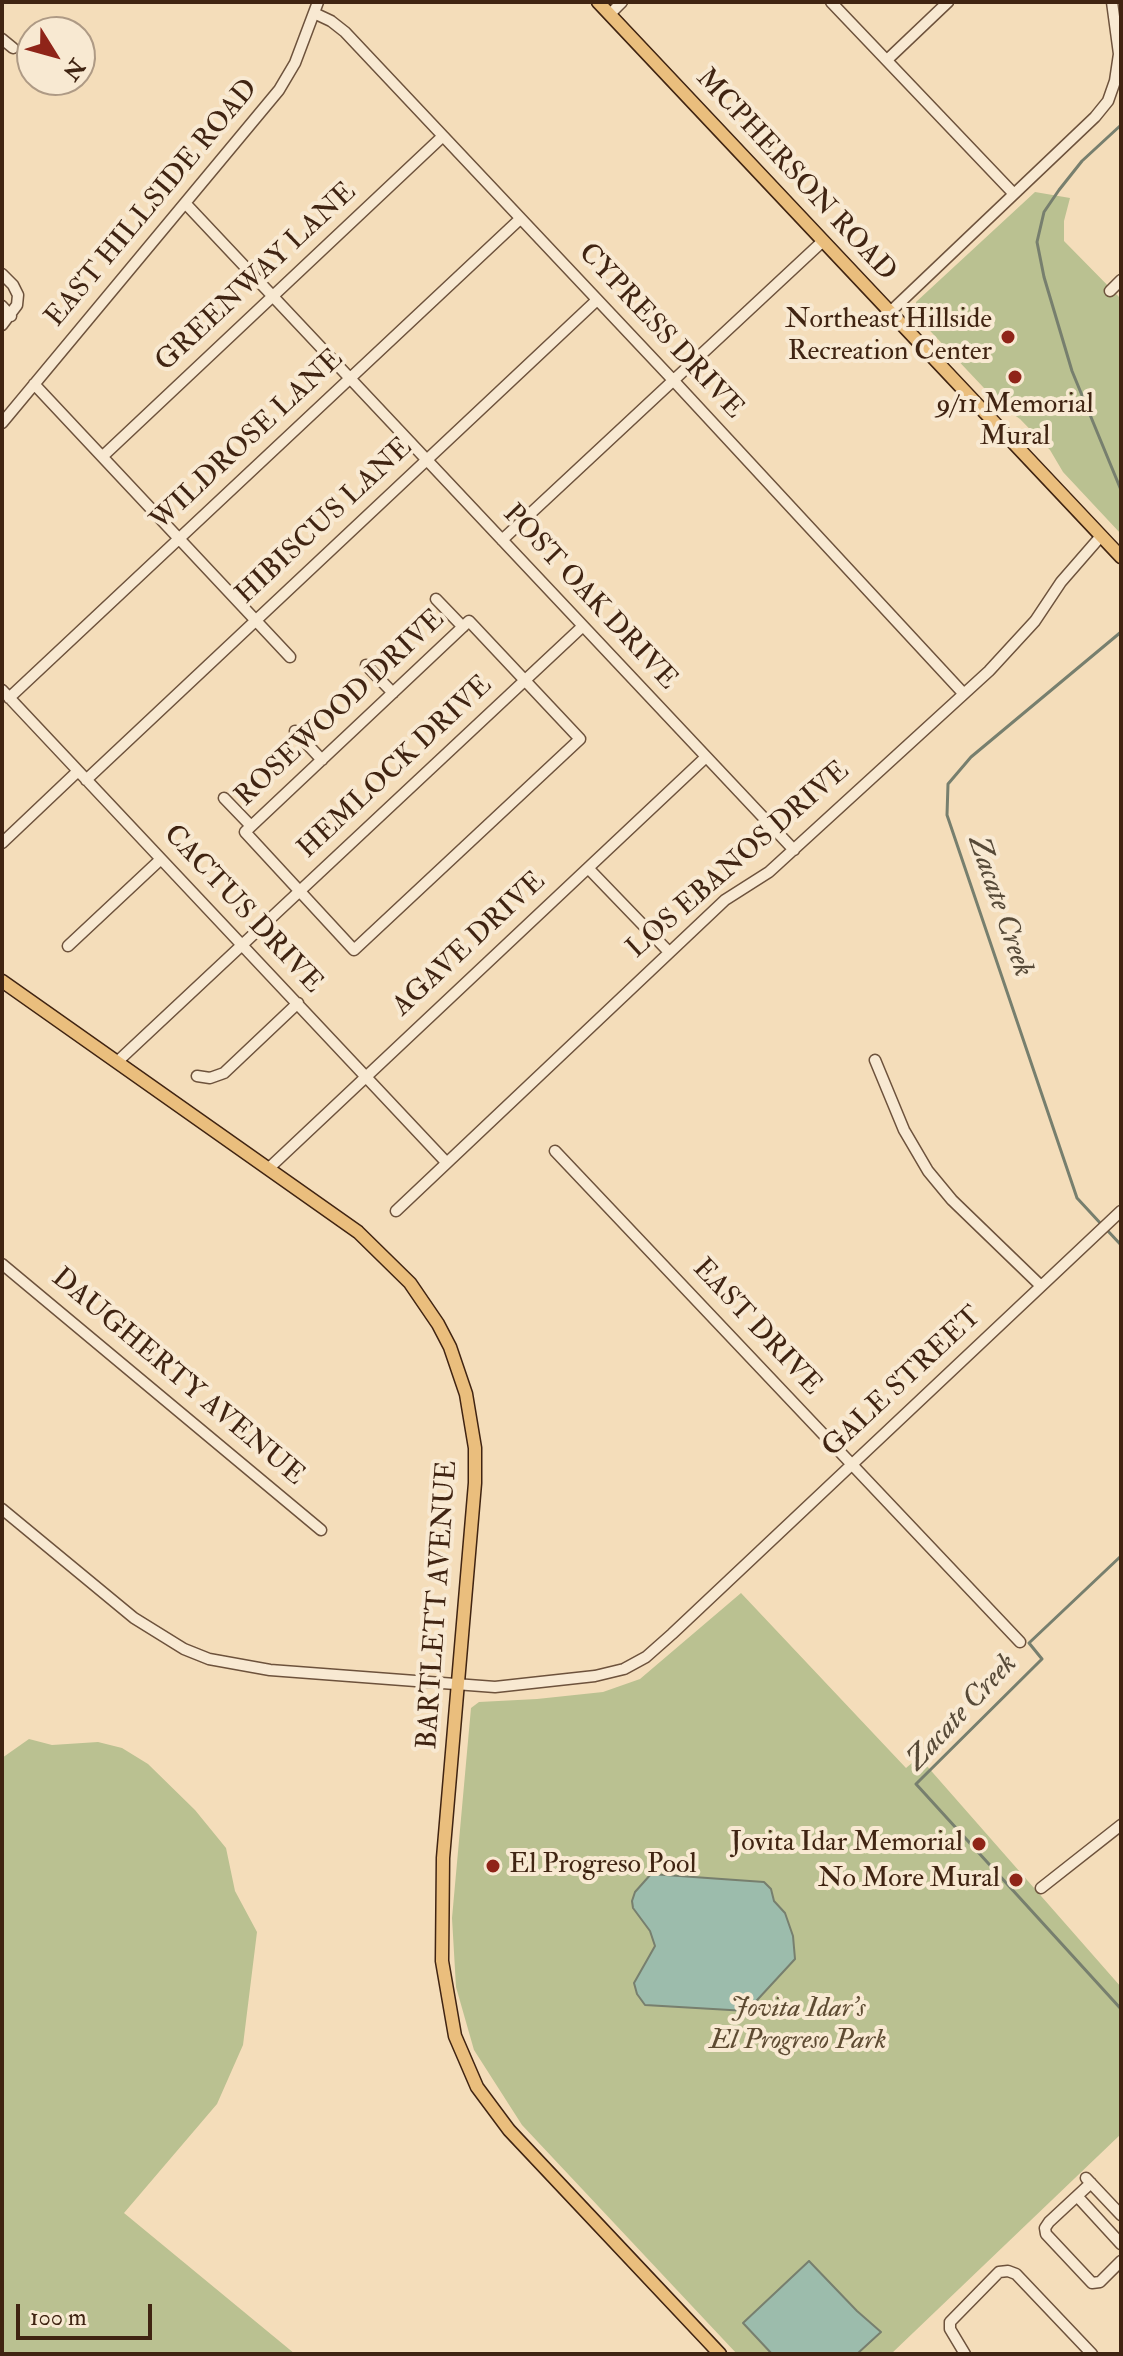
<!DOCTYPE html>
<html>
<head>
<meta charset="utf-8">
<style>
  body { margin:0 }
  #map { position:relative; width:1123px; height:2356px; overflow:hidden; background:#f4ddba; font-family:"IM FELL Double Pica",serif }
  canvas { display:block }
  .frame { position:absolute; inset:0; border:4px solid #402412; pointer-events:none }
  .north { position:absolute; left:16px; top:16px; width:80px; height:80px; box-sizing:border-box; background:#f8e9d2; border:2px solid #ae9a85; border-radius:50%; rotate:127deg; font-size:22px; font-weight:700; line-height:32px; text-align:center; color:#402412 }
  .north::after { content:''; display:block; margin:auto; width:28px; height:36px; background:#8f2418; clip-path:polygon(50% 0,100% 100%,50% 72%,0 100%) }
  .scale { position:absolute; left:16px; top:2304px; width:136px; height:36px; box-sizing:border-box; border:4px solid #402412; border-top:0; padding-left:10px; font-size:24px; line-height:28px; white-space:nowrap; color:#402412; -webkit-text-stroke:6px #f8e9d2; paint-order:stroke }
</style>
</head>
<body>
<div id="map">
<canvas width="1123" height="2356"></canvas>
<div class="frame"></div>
<div class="north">N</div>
<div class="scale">100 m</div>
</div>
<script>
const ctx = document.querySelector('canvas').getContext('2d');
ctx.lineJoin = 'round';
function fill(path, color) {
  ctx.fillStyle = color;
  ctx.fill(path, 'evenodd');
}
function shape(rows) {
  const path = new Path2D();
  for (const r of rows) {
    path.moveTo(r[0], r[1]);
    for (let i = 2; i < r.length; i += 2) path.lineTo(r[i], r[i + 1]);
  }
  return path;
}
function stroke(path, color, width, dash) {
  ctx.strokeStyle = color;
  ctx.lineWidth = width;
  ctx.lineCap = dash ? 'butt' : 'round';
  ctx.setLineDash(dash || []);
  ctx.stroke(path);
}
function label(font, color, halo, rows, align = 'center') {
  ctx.font = font + ' "IM FELL Double Pica",serif';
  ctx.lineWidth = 8;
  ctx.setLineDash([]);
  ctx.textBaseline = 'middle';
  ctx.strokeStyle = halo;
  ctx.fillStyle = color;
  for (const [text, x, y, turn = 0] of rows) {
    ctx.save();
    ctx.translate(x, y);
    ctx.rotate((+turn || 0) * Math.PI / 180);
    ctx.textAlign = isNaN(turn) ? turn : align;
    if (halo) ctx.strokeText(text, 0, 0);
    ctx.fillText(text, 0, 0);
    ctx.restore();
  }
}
fill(shape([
  [1035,192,1070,198,1064,221,1064,241,1121,299,1121,534,1063,472,1050,450,1020,419,1000,405,917,317,916,302],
  [741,1593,906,1768,919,1757,1121,1987,1121,2134,891,2354,737,2354,522,2125,474,2050,456,1987,452,1918,471,1708,479,1702,537,1699,603,1692,640,1679],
  [29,1739,52,1745,98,1742,122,1748,148,1764,195,1810,226,1848,235,1891,257,1932,243,2045,217,2104,124,2213,295,2354,2,2354,2,1758]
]), '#bac191');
const water = shape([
  [651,1874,764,1882,771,1889,774,1901,785,1913,793,1936,795,1959,747,2011,645,2005,637,1994,634,1983,655,1946,650,1931,633,1908,632,1901,635,1892,651,1874],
  [809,2261,857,2311,881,2332,857,2354,772,2354,743,2323,809,2261]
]);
fill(water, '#9cbcac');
stroke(water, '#777f6e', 2);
stroke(shape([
  [1121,125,1082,161,1059,190,1044,212,1037,242,1044,277,1072,371,1121,490],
  [1102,1225,1077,1198,947,815,948,784,971,757,1121,632],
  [1107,1230,1121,1245],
  [1121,1556,1029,1643,1042,1659,916,1784,1121,2009]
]), '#777f6e', 3);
const minor = shape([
  [831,2,1014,194],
  [314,13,331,21,345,32,673,380,963,693],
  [610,14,622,2],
  [2,39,13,48],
  [887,60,948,2],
  [185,203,794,850],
  [2,274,13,285,18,295,17,305,2,325],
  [1110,291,1121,280],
  [2,306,11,316],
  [890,312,1095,117,1108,101,1115,81,1119,54,1112,2],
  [34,384,290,657],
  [2,423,279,90,295,63,318,2],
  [103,456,443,136],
  [502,540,823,241],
  [436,599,463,627],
  [469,621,580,739,354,950,245,832,469,621],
  [366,665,393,693],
  [2,690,446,1162],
  [9,698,520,219],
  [295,731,322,760],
  [86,780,597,300],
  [224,798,251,826],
  [2,843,78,771],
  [588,868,669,952],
  [68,946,161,859],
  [875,1060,904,1130,928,1171,952,1200,1041,1286],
  [117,1062,583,626],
  [197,1076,210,1078,224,1073,298,1003],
  [555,1151,1020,1642],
  [268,1169,706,757],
  [396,1211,725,900,769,872,989,671,1035,621,1061,582,1101,536],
  [2,1264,321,1530],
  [2,1509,134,1618,184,1649,209,1659,270,1670,495,1687,595,1676,624,1669,646,1657,672,1634,1121,1211],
  [1041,1888,1121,1825],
  [1086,2178,1121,2215],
  [1091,2183,1049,2222,1045,2228,1046,2234,1092,2283,1100,2282,1121,2261],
  [1077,2196,1121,2244],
  [965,2354,950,2329,950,2322,999,2272,1008,2271,1016,2274,1092,2354]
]);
const major = shape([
  [598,2,1121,557],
  [2,981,358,1232,410,1283,438,1324,450,1347,466,1394,475,1448,475,1483,443,1858,442,1961,455,2036,477,2087,509,2130,720,2354]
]);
stroke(minor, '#6d523c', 13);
stroke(major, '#402412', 15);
stroke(minor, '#f8e9d2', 10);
stroke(major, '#eabe7d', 12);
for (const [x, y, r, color] of [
  [1008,337,8,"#8f2418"],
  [1015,377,8,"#8f2418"],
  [979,1844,8,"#8f2418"],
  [493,1866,8,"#8f2418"],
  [1016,1880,8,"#8f2418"]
]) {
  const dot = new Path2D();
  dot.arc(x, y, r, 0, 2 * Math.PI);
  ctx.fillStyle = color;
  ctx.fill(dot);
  stroke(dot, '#f8e9d2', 3);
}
label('28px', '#402412', '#f8e9d2', [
  ["MCPHERSON ROAD",795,176,47],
  ["EAST HILLSIDE ROAD",153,204,-50],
  ["GREENWAY LANE",257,278,-43],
  ["CYPRESS DRIVE",660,332,47],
  ["WILDROSE LANE",248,441,-43],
  ["HIBISCUS LANE",325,522,-43],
  ["POST OAK DRIVE",589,598,47],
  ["ROSEWOOD DRIVE",341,709,-43],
  ["HEMLOCK DRIVE",396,768,-43],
  ["LOS EBANOS DRIVE",739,861,-41],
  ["CACTUS DRIVE",242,910,47],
  ["AGAVE DRIVE",470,945,-43],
  ["EAST DRIVE",756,1328,47],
  ["DAUGHERTY AVENUE",177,1378,40],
  ["GALE STREET",903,1383,-43],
  ["BARTLETT AVENUE",439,1605,-86]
]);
label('28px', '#402412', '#f8e9d2', [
  ["Northeast Hillside",992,321],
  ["Recreation Center",992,353],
  ["9/11 Memorial",1015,406,"center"],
  ["Mural",1015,438,"center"],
  ["Jovita Idar Memorial",963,1844],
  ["El Progreso Pool",509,1866,"left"],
  ["No More Mural",1000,1880]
], 'right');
label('italic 28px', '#5e4b32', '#f8e9d2', [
  ["Jovita Idar's",798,2010],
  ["El Progreso Park",798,2042]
]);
label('italic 30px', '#574a38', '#f8e9d2', [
  ["Zacate Creek",999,907,71],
  ["Zacate Creek",963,1713,-47]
]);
</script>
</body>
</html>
